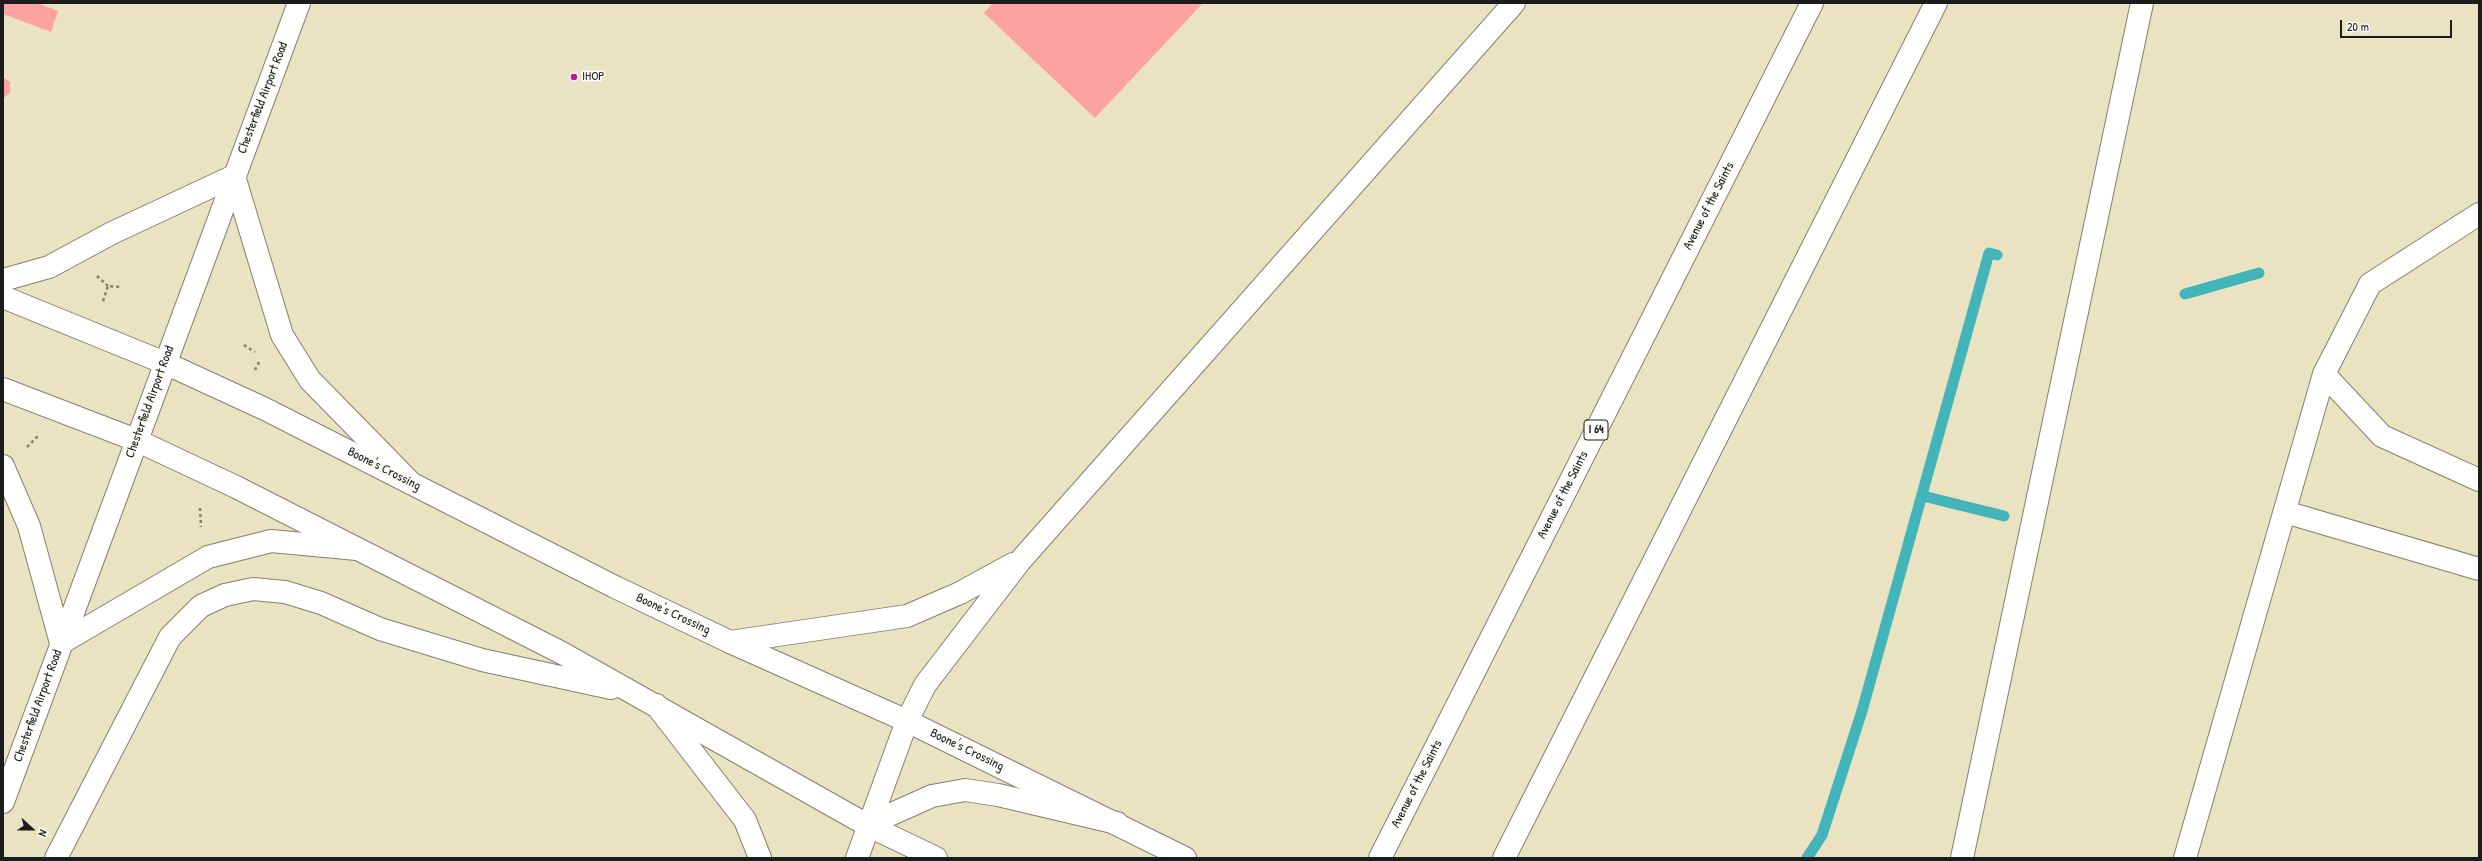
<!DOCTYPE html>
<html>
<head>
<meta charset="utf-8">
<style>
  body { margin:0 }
  #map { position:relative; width:2482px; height:861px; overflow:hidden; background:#eae3c1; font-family:"Patrick Hand",sans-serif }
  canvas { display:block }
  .frame { position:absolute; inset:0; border:4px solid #1c1c1c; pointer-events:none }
  .north { position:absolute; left:12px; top:809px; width:40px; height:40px; -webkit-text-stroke:3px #fdfcf7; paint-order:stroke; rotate:111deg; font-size:11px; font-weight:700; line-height:16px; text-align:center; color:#1c1c1c }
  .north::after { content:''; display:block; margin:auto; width:14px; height:18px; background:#1c1c1c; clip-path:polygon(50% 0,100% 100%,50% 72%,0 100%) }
  .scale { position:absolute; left:2340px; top:20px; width:112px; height:18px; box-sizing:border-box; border:2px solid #1c1c1c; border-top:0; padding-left:5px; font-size:12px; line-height:14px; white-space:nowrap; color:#1c1c1c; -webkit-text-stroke:3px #fdfcf7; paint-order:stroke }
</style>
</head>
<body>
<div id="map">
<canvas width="2482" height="861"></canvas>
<div class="frame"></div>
<div class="north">N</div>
<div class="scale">20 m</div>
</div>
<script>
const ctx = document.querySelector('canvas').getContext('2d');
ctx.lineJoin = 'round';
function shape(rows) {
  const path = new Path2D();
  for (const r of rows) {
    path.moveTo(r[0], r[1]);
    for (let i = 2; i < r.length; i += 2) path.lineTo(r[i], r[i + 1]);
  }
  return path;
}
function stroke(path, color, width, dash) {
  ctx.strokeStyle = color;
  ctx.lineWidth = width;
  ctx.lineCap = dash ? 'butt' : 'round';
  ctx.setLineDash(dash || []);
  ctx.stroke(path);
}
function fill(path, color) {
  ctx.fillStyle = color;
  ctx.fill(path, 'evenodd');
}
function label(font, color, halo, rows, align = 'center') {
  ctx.font = font + ' "Patrick Hand",sans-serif';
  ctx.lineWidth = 3.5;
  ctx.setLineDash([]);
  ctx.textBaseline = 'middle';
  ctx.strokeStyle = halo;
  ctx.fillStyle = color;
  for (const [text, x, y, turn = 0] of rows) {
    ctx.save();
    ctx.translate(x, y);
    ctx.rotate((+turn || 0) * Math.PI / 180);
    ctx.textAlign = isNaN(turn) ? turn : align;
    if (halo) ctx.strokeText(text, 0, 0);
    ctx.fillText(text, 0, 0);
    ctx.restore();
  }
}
stroke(shape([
  [2185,294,2259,273],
  [1923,496,2004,516],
  [1807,858,1822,835,1862,711,1989,253,1997,255]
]), '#43b4ba', 11);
fill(shape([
  [3,3,38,3,58,11,51,32,3,14],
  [993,3,1203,3,1095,118,984,13],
  [3,77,10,82,10,92,3,99]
]), '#fda2a1');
const minor = shape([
  [3,280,49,267,112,233,234,176],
  [3,297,165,363,265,409,615,587,730,642,907,721,1185,858],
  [2324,374,2382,436,2479,480],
  [3,389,136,440,236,487,562,653,867,825,936,858],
  [3,466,29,526,61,643],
  [2285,512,2479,569],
  [56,858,170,637,201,606,225,595,253,589,285,592,321,603,380,629,482,660,611,688],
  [2185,858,2324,374,2370,284,2479,214]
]);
const major = shape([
  [234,176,282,335,310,380,409,481],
  [61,643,208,557,271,541,357,549],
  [3,802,299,3]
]);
const highway = shape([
  [730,642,907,616,960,593,1013,564],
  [656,705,745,820,760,858],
  [867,825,932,796,965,790,998,795,1117,823],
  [857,858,907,721,925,685,1020,561,1514,3],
  [1380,858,1812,3],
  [1504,858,1936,3],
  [1962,858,2142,3]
]);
stroke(minor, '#83806e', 24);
stroke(major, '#83806e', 24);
stroke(highway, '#83806e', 24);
stroke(shape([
  [97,276,108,286],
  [103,301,108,286,121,287],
  [244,345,255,352],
  [255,370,260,360],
  [27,447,38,436],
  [200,508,201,527]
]), '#83806e', 2.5, [3, 3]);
stroke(minor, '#fff', 22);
stroke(major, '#fff', 22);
stroke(highway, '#fff', 22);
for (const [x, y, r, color] of [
  [574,77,4,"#b5179e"]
]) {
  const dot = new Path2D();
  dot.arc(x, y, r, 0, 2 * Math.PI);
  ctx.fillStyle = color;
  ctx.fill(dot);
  stroke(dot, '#fdfcf7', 1.5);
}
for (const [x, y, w] of [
  [1596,430,24]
]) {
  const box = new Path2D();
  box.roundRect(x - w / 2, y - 10, w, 20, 3);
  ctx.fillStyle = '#fdfcf7';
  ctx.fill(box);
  stroke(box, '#1c1c1c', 1);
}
label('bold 12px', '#1c1c1c', null, [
  ["I 64",1596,430]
]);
label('13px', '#1c1c1c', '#fdfcf7', [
  ["IHOP",582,77]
], 'left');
label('13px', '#1c1c1c', '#fdfcf7', [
  ["Chesterfield Airport Road",263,98,-69],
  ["Avenue of the Saints",1709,206,-63],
  ["Chesterfield Airport Road",150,402,-70],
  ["Boone's Crossing",384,469,27],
  ["Avenue of the Saints",1563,495,-63],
  ["Boone's Crossing",673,614,25],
  ["Chesterfield Airport Road",38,706,-70],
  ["Boone's Crossing",967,750,26],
  ["Avenue of the Saints",1417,784,-63]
]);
</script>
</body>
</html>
